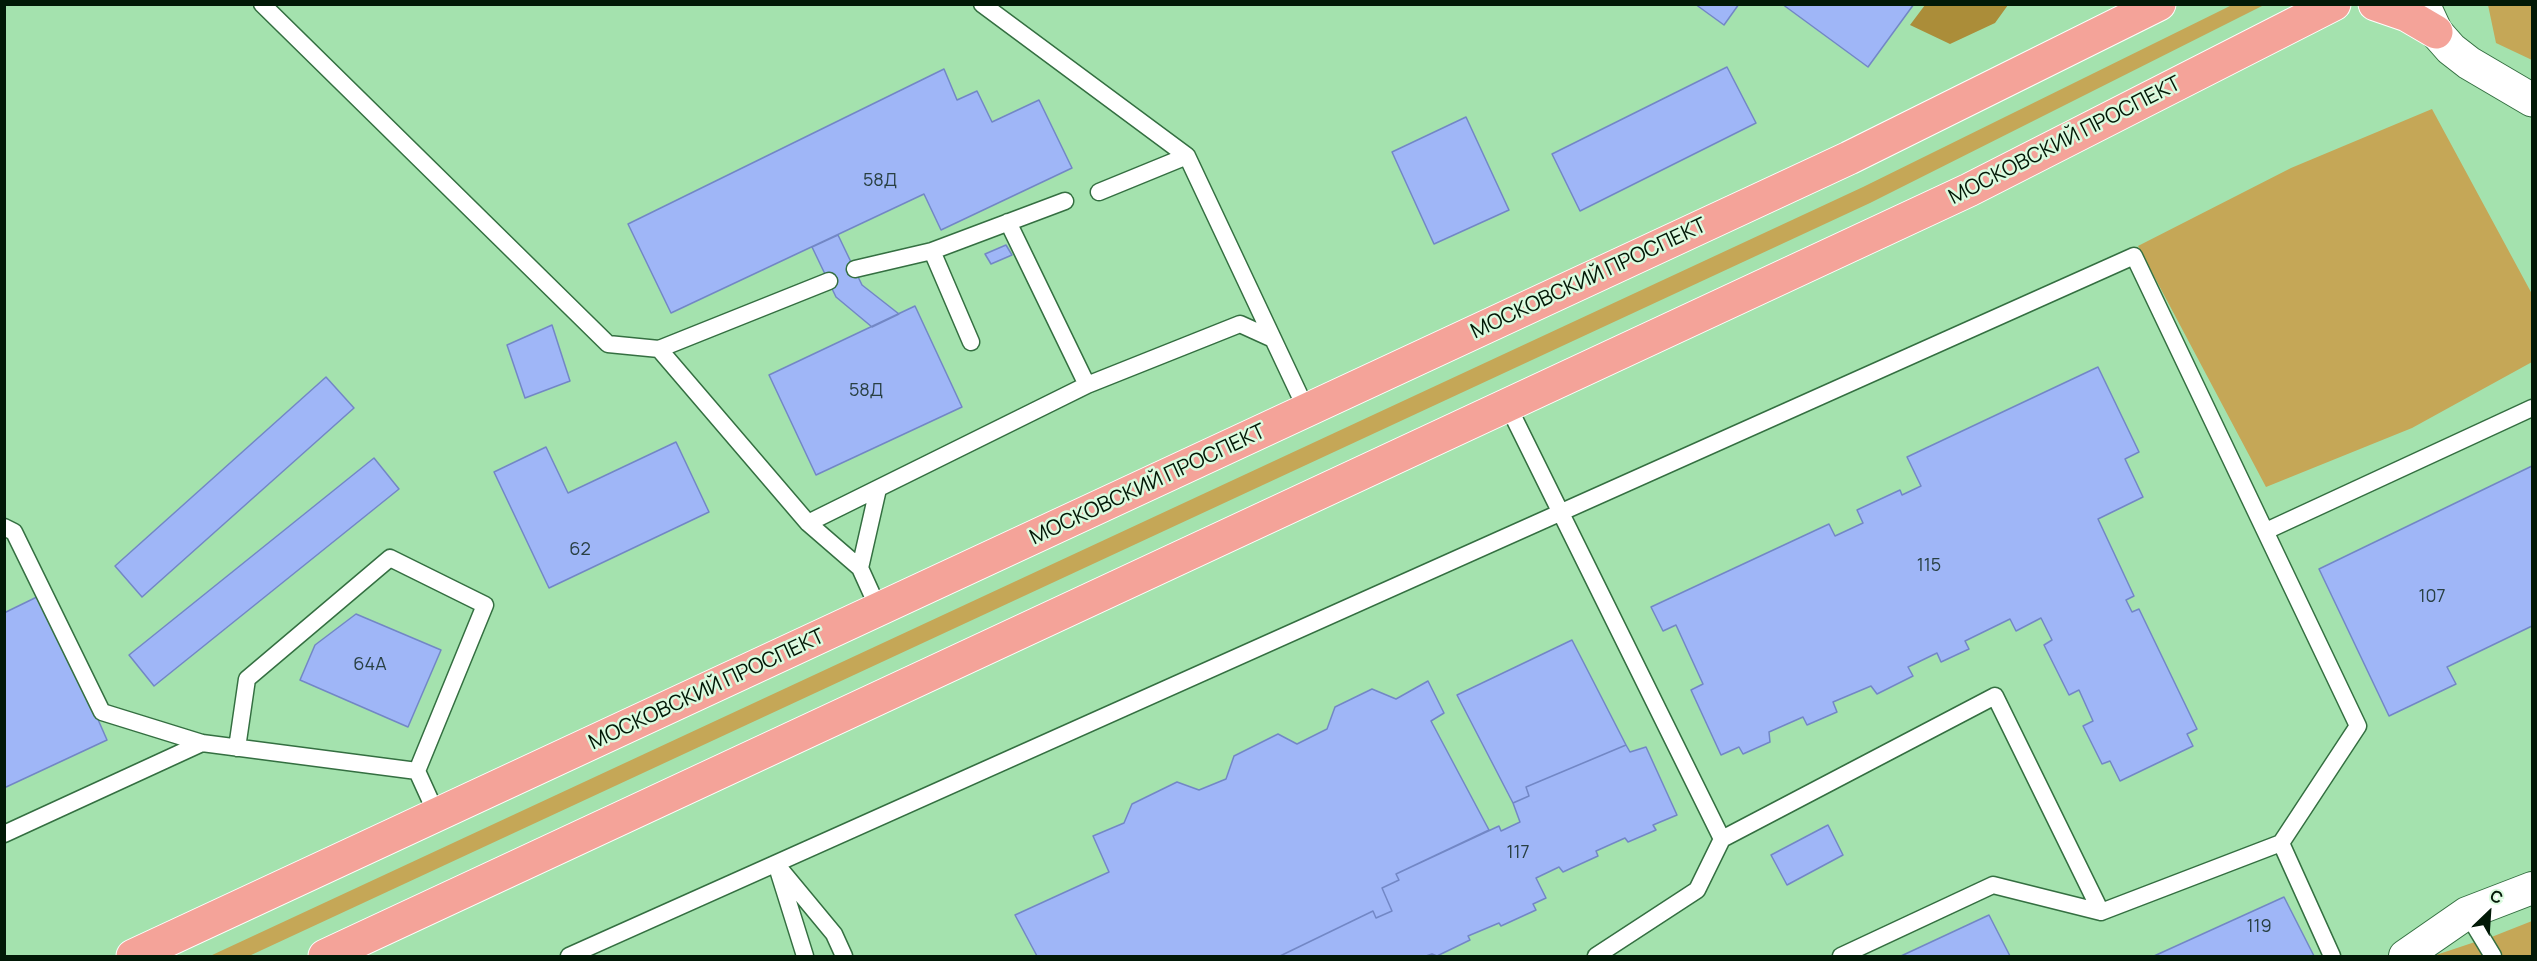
<!DOCTYPE html>
<html>
<head>
<meta charset="utf-8">
<style>
  body { margin:0 }
  #map { position:relative; width:2537px; height:961px; overflow:hidden; background:#a4e2ae; font-family:Manrope,sans-serif }
  canvas { display:block }
  .frame { position:absolute; inset:0; border:6px solid #021907; pointer-events:none }
  .north { position:absolute; left:2459px; top:883px; width:60px; height:60px; -webkit-text-stroke:4px #dcfbe0; paint-order:stroke; rotate:25deg; font-size:16px; font-weight:700; line-height:24px; text-align:center; color:#021907 }
  .north::after { content:''; display:block; margin:auto; width:21px; height:27px; background:#021907; clip-path:polygon(50% 0,100% 100%,50% 72%,0 100%) }
</style>
</head>
<body>
<div id="map">
<canvas width="2537" height="961"></canvas>
<div class="frame"></div>
<div class="north">С</div>
</div>
<script>
const ctx = document.querySelector('canvas').getContext('2d');
ctx.lineJoin = 'round';
function fill(path, color) {
  ctx.fillStyle = color;
  ctx.fill(path, 'evenodd');
}
function shape(rows) {
  const path = new Path2D();
  for (const r of rows) {
    path.moveTo(r[0], r[1]);
    for (let i = 2; i < r.length; i += 2) path.lineTo(r[i], r[i + 1]);
  }
  return path;
}
function stroke(path, color, width, dash) {
  ctx.strokeStyle = color;
  ctx.lineWidth = width;
  ctx.lineCap = dash ? 'butt' : 'round';
  ctx.setLineDash(dash || []);
  ctx.stroke(path);
}
function label(font, color, halo, rows, align = 'center') {
  ctx.font = font + ' Manrope,sans-serif';
  ctx.lineWidth = 5;
  ctx.setLineDash([]);
  ctx.textBaseline = 'middle';
  ctx.strokeStyle = halo;
  ctx.fillStyle = color;
  for (const [text, x, y, turn = 0] of rows) {
    ctx.save();
    ctx.translate(x, y);
    ctx.rotate((+turn || 0) * Math.PI / 180);
    ctx.textAlign = isNaN(turn) ? turn : align;
    if (halo) ctx.strokeText(text, 0, 0);
    ctx.fillText(text, 0, 0);
    ctx.restore();
  }
}
fill(shape([
  [2234,4,2264,5,1870,203,249,956,210,956,1863,187],
  [2488,5,2532,5,2532,60,2496,43],
  [2432,109,2532,294,2532,362,2412,428,2266,487,2138,246,2291,168],
  [2532,921,2532,956,2500,956,2489,938],
  [2475,942,2483,956,2433,956]
]), '#c5a757');
fill(shape([
  [1925,5,1925,4,2008,5,1995,23,1950,44,1910,25]
]), '#ab8d39');
const building = shape([
  [1695,4,1739,4,1724,25,1695,4],
  [1782,4,1914,4,1868,67,1782,4],
  [1727,67,1756,123,1580,211,1552,154,1727,67],
  [944,69,957,100,977,91,992,122,1039,100,1072,168,941,230,924,194,671,313,628,224,944,69],
  [1466,117,1509,210,1434,244,1392,152,1466,117],
  [838,235,862,285,899,314,872,327,836,297,812,247,838,235],
  [1006,245,1012,255,991,264,985,254,1006,245],
  [915,306,962,407,816,475,769,375,915,306],
  [552,325,570,381,525,398,507,345,552,325],
  [2098,367,2139,452,2125,459,2143,497,2098,519,2134,596,2126,600,2132,612,2139,609,2197,729,2187,734,2193,746,2120,781,2110,761,2102,764,2083,726,2093,721,2079,690,2069,695,2044,645,2052,640,2041,618,2016,631,2010,619,1965,641,1969,649,1941,662,1937,653,1908,667,1913,676,1877,694,1871,686,1833,702,1837,712,1807,725,1803,717,1769,732,1770,742,1743,754,1739,747,1721,755,1691,690,1703,684,1676,625,1663,631,1651,607,1829,524,1835,536,1863,523,1857,510,1900,490,1902,495,1921,486,1907,457,2098,367],
  [326,377,354,408,142,597,115,566,326,377],
  [676,442,709,512,549,588,494,472,546,447,568,493,676,442],
  [374,458,399,489,154,686,129,655,374,458],
  [2532,466,2532,626,2447,667,2456,684,2389,716,2319,569,2532,466],
  [43,594,107,740,4,788,4,613,43,594],
  [356,614,441,650,408,727,300,680,315,645,356,614],
  [1572,640,1626,745,1526,787,1529,796,1513,803,1457,695,1572,640],
  [1428,681,1444,713,1431,721,1489,830,1396,874,1399,880,1382,888,1392,911,1376,918,1373,911,1280,956,1037,956,1015,915,1109,872,1093,836,1124,823,1132,804,1177,782,1199,790,1226,779,1234,756,1278,734,1297,744,1327,729,1335,707,1372,689,1396,699,1428,681],
  [1626,745,1630,752,1646,747,1677,815,1653,825,1656,830,1628,842,1625,838,1596,851,1598,856,1563,872,1559,867,1536,878,1546,898,1533,904,1536,910,1501,926,1499,923,1468,936,1470,940,1437,956,1432,954,1426,956,1280,956,1373,911,1376,918,1392,911,1382,888,1399,880,1396,874,1499,826,1501,831,1520,822,1513,803,1529,796,1526,787,1626,745],
  [1828,825,1843,855,1787,885,1771,855,1828,825],
  [2284,897,2314,956,2154,956,2284,897],
  [1989,915,2010,956,1901,956,1989,915]
]);
fill(building, '#9fb6f7');
stroke(building, '#7287c5', 1.5);
const service = shape([
  [262,4,608,344,659,349,829,281],
  [982,4,1187,156,1099,192],
  [1187,156,1307,411],
  [1008,222,1087,385],
  [932,251,971,342],
  [855,269,932,251,1065,201],
  [659,349,808,523,860,568,879,610],
  [1508,406,1722,839],
  [808,523,1087,385,1240,324,1273,339],
  [4,527,14,532,102,712,202,743,417,771],
  [2266,531,2532,408],
  [860,568,878,489],
  [237,748,247,679,390,558,485,605,417,771,437,815],
  [4,834,202,743],
  [2281,843,2332,956],
  [776,864,834,934,844,956],
  [779,873,805,956],
  [2467,913,2493,956],
  [569,956,2134,256,2358,726,2281,843,2101,912,1995,696,1722,839,1697,890,1596,956],
  [1841,956,1993,885,2101,912]
]);
const minor = shape([
  [2405,956,2467,913,2532,888]
]);
const secondary = shape([
  [2423,4,2436,32,2451,49,2469,63,2532,100]
]);
const primary = shape([
  [2375,4,2407,15,2436,32],
  [133,956,1849,158,2159,4],
  [325,956,1969,190,2334,4]
]);
stroke(service, '#346f41', 19);
stroke(minor, '#346f41', 34);
stroke(secondary, '#346f41', 35);
stroke(primary, '#fff', 35);
stroke(service, '#fff', 16);
stroke(minor, '#fff', 32);
stroke(secondary, '#fff', 33);
stroke(primary, '#f4a399', 33);
label('18px', '#294043', null, [
  ["58Д",880,181],
  ["58Д",866,391],
  ["62",580,550],
  ["115",1929,566],
  ["107",2432,597],
  ["64А",370,665],
  ["117",1518,853],
  ["119",2259,927]
]);
label('21px', '#021907', '#dcfbe0', [
  ["МОСКОВСКИЙ ПРОСПЕКТ",2065,141,-27],
  ["МОСКОВСКИЙ ПРОСПЕКТ",1589,279,-25],
  ["МОСКОВСКИЙ ПРОСПЕКТ",1148,485,-25],
  ["МОСКОВСКИЙ ПРОСПЕКТ",707,690,-25]
]);
</script>
</body>
</html>
